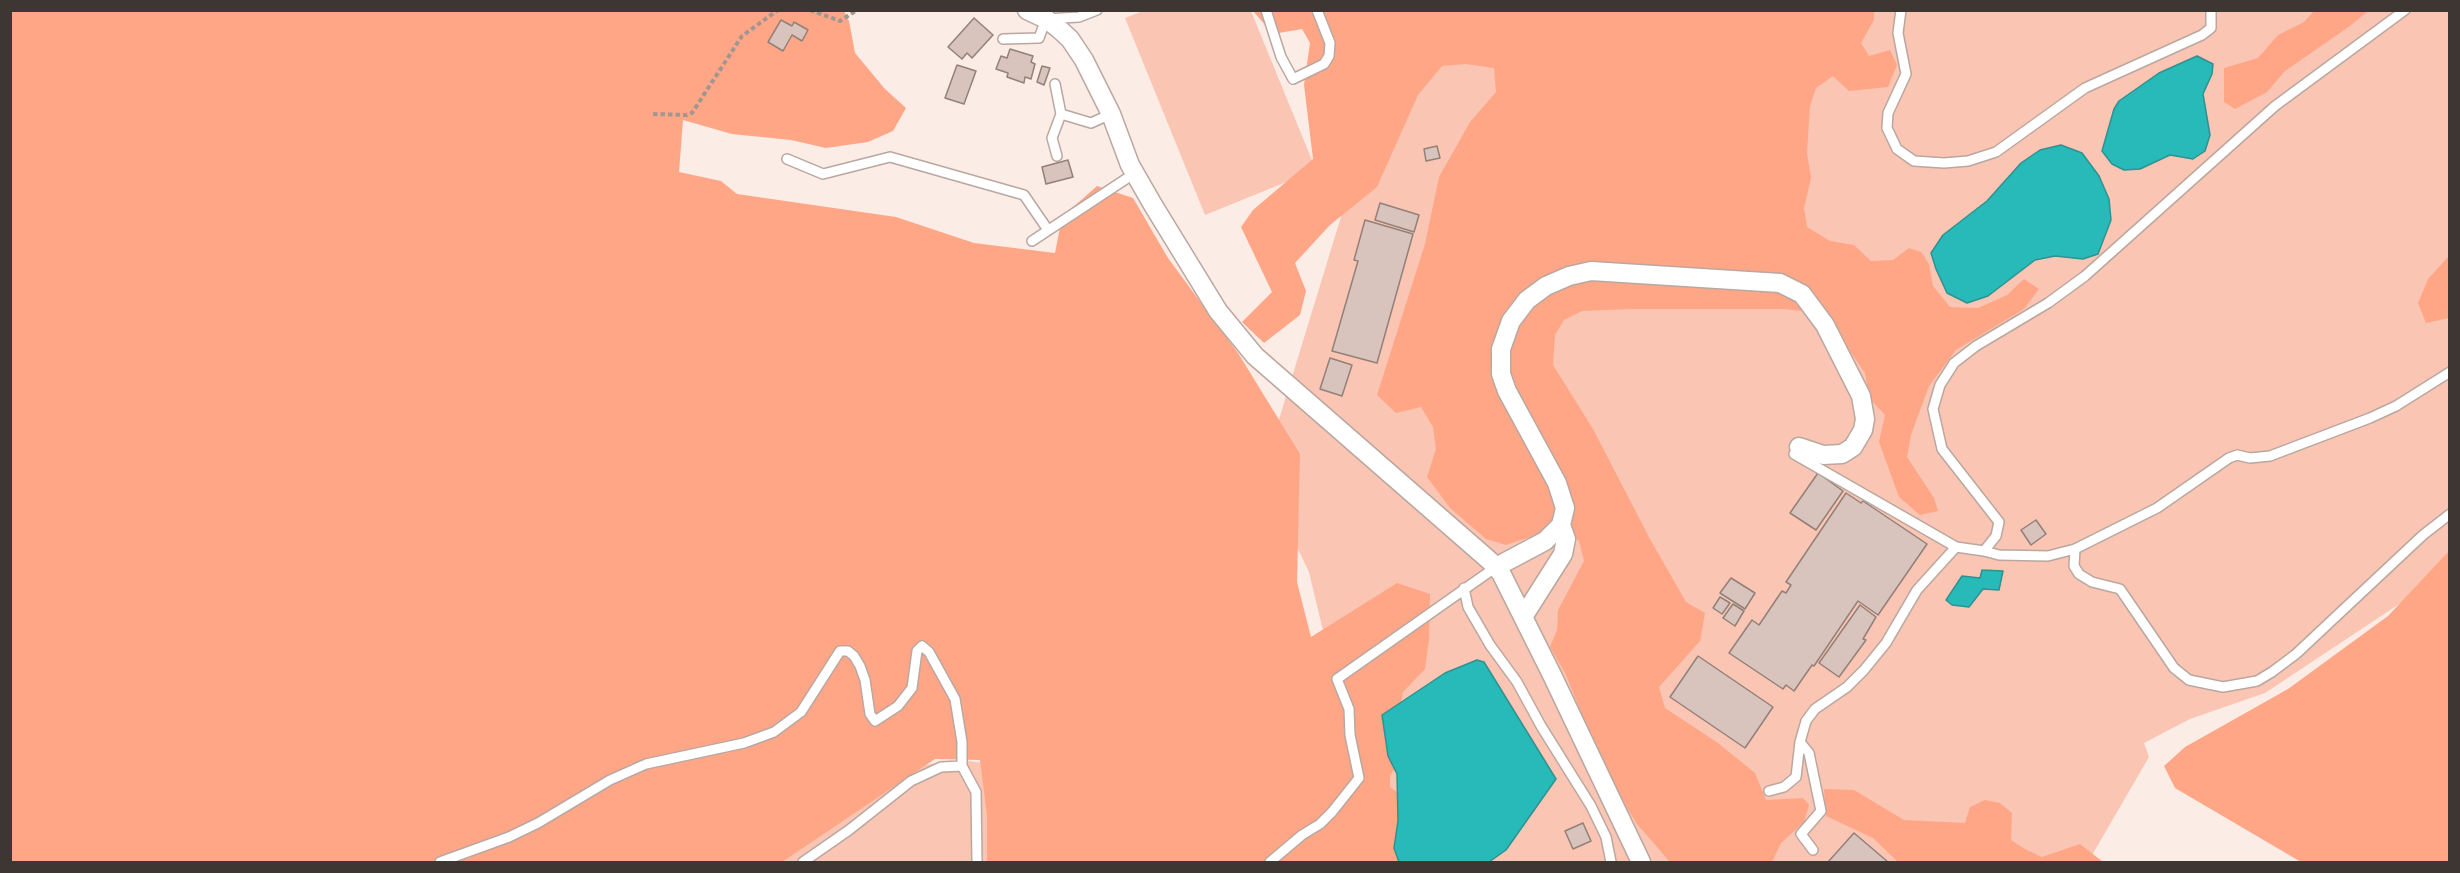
<!DOCTYPE html>
<html>
<head>
<meta charset="utf-8">
<style>
  body { margin:0 }
  #map { position:relative; width:2460px; height:873px; overflow:hidden; background:#fcece6; font-family:Rubik,sans-serif }
  canvas { display:block }
  .frame { position:absolute; inset:0; border:12px solid #3d3633; pointer-events:none }
</style>
</head>
<body>
<div id="map">
<canvas width="2460" height="873"></canvas>
<div class="frame"></div>
</div>
<script>
const ctx = document.querySelector('canvas').getContext('2d');
ctx.lineJoin = 'round';
function fill(path, color) {
  ctx.fillStyle = color;
  ctx.fill(path, 'evenodd');
}
function shape(rows) {
  const path = new Path2D();
  for (const r of rows) {
    path.moveTo(r[0], r[1]);
    for (let i = 2; i < r.length; i += 2) path.lineTo(r[i], r[i + 1]);
  }
  return path;
}
function stroke(path, color, width, dash) {
  ctx.strokeStyle = color;
  ctx.lineWidth = width;
  ctx.lineCap = dash ? 'butt' : 'round';
  ctx.setLineDash(dash || []);
  ctx.stroke(path);
}
fill(shape([
  [1143,11,1251,11,1316,170,1205,215,1125,18],
  [1404,11,2449,11,2449,571,2265,693,2190,719,2144,743,2149,757,2088,862,420,862,531,820,960,760,1134,781,1325,639,1309,572,1262,475]
]), '#fac5b2');
fill(shape([
  [10,11,844,11,849,21,855,53,885,89,906,108,893,131,868,142,826,148,791,140,732,134,683,120,679,172,721,181,737,194,896,217,974,243,1055,253,1062,217,1097,186,1133,198,1168,258,1238,353,1300,454,1297,582,1311,637,1397,583,1430,594,1429,640,1425,669,1403,692,1396,726,1401,758,1390,776,1390,787,1412,803,1406,862,987,862,987,816,980,760,935,759,782,862,11,862],
  [1253,11,1874,11,1874,20,1861,43,1869,56,1890,50,1897,65,1888,87,1849,91,1833,76,1816,88,1810,106,1807,153,1811,178,1804,208,1807,227,1830,241,1854,245,1871,261,1893,260,1909,248,1921,252,1929,264,1933,286,1950,307,1978,308,2007,295,2024,279,2039,289,2024,309,1956,350,1929,386,1911,435,1907,457,1934,498,1938,511,1920,515,1899,497,1879,442,1885,415,1869,398,1865,373,1851,353,1830,314,1784,309,1632,309,1582,311,1564,320,1555,335,1553,365,1593,429,1650,539,1686,602,1705,613,1700,641,1659,687,1665,708,1718,743,1755,773,1766,800,1803,798,1809,805,1804,822,1781,843,1772,862,1670,862,1637,824,1621,798,1589,732,1565,673,1550,647,1557,630,1558,610,1584,561,1579,541,1571,534,1539,534,1506,545,1486,539,1450,508,1427,477,1436,449,1433,427,1421,407,1396,413,1377,395,1425,244,1439,177,1470,122,1496,92,1494,68,1466,64,1442,66,1418,95,1377,187,1330,225,1295,263,1306,291,1300,315,1264,343,1242,322,1272,292,1241,227,1253,210,1313,159,1304,85,1310,43,1302,29,1273,34],
  [2314,11,2368,11,2350,26,2285,71,2267,92,2235,109,2224,102,2224,68,2258,58,2278,35,2304,22],
  [2449,256,2449,318,2426,323,2418,303,2428,279],
  [2449,551,2449,862,2301,862,2175,788,2164,766,2185,747,2288,689,2388,616],
  [1824,789,1854,790,1904,820,1965,823,1970,807,1985,800,2000,803,2012,813,2011,840,2025,849,2042,857,2080,844,2103,862,1898,862,1873,838,1826,816]
]), '#ffa687');
const water = shape([
  [2197,56,2213,64,2212,74,2203,94,2210,135,2205,151,2193,159,2170,155,2140,169,2124,170,2112,164,2102,151,2114,109,2119,101,2159,73,2197,56],
  [2061,145,2082,153,2099,176,2109,199,2111,220,2098,254,2083,259,2055,256,2035,260,1988,296,1967,303,1947,293,1936,269,1931,253,1943,235,1987,201,2021,163,2040,150,2061,145],
  [1982,570,2003,571,1999,590,1983,589,1969,607,1952,605,1946,600,1962,576,1980,578,1982,570],
  [1477,660,1484,662,1556,779,1506,850,1489,862,1399,862,1394,848,1398,821,1397,774,1388,756,1382,715,1445,673,1477,660]
]);
fill(water, '#28b9b9');
stroke(water, '#2e9291', 1.5);
const building = shape([
  [974,18,993,35,972,58,967,53,962,59,948,47,974,18],
  [781,20,792,26,794,22,808,30,802,41,792,35,783,51,768,42,781,20],
  [1010,49,1033,56,1031,62,1035,64,1031,79,1025,77,1024,83,1007,77,1008,73,996,69,1001,56,1007,58,1010,49],
  [957,65,976,71,964,104,945,98,957,65],
  [1042,66,1050,68,1044,85,1037,82,1042,66],
  [1437,146,1440,158,1426,161,1424,149,1437,146],
  [1068,160,1073,177,1046,184,1042,167,1068,160],
  [1380,203,1419,215,1414,232,1375,220,1380,203],
  [1365,220,1413,234,1377,363,1332,351,1358,261,1354,260,1365,220],
  [1330,358,1352,365,1342,396,1320,389,1330,358],
  [1818,473,1843,491,1816,530,1790,513,1818,473],
  [1846,493,1861,503,1863,501,1927,544,1878,615,1858,601,1814,666,1812,665,1794,691,1786,685,1783,689,1729,653,1752,620,1759,625,1782,591,1786,593,1791,585,1786,582,1846,493],
  [2036,520,2046,534,2031,545,2021,530,2036,520],
  [1731,578,1755,593,1745,609,1720,593,1731,578],
  [1720,597,1730,603,1722,614,1713,608,1720,597],
  [1733,604,1744,611,1735,626,1723,618,1733,604],
  [1860,605,1876,617,1863,639,1866,640,1839,677,1819,663,1860,605],
  [1698,656,1773,707,1745,748,1670,697,1698,656],
  [1583,823,1591,841,1573,849,1565,831,1583,823],
  [1854,833,1888,862,1828,862,1854,833]
]);
fill(building, '#d8c4bd');
stroke(building, '#928079', 1.5);
const lane = shape([
  [1266,10,1281,57,1293,79,1324,64,1329,56,1330,43,1317,10],
  [1901,10,1898,33,1906,74,1888,113,1887,128,1897,149,1914,161,1944,163,1968,161,1996,152,2085,88,2202,35,2211,28,2211,10],
  [2405,10,2275,106,2085,276,2048,303,1976,346,1954,363,1940,385,1933,409,1942,449,1999,522,1996,536,1984,551,1999,555,2048,556,2075,549,2157,508,2229,458,2237,455,2250,458,2270,456,2370,418,2396,406,2450,372],
  [1003,39,1039,38,1046,19,1079,17,1097,10],
  [1055,84,1061,114,1091,123,1111,114],
  [1057,156,1052,138,1061,114],
  [787,159,823,174,890,157,1024,195,1048,230],
  [1032,241,1135,173],
  [1794,454,1956,547],
  [2075,549,2074,566,2079,574,2092,582,2120,589,2174,668,2189,680,2223,687,2257,681,2272,672,2296,654,2423,535,2450,514],
  [1464,588,1468,607,1490,645,1517,682,1541,726,1591,806,1606,837,1611,862],
  [1800,742,1809,753,1821,811,1801,834,1813,850],
  [1769,791,1784,787,1796,777,1800,742,1806,721,1815,709,1847,687,1864,670,1886,643,1917,590,1956,547,1984,551],
  [440,862,509,837,538,823,610,780,646,764,744,743,774,732,801,712,840,651,848,651,854,656,860,666,865,680,870,714,875,721,898,706,912,688,917,651,922,646,929,652,955,699,962,742,962,766],
  [803,862,849,830,911,781,941,767,962,766,976,792,977,862],
  [1270,862,1302,835,1320,824,1332,812,1359,778,1350,735,1349,709,1337,679,1496,567]
]);
const street = shape([
  [1027,10,1046,19,1058,28,1070,39,1084,60,1111,114,1130,165,1153,205,1218,311,1255,356,1490,561,1501,573,1552,675,1641,862],
  [1496,567,1545,541,1561,525,1565,508,1557,483,1507,391,1501,374,1501,349,1511,321,1527,300,1546,286,1569,276,1591,271,1780,283,1802,294,1825,325,1861,396,1865,419,1863,430,1853,447,1842,454,1823,455,1799,447],
  [1523,617,1563,554,1566,539,1561,525]
]);
stroke(lane, '#baa7a0', 12);
stroke(street, '#baa7a0', 21);
stroke(shape([
  [810,10,840,21,857,10],
  [653,114,687,115,692,113,742,36,778,10]
]), '#a29691', 4, [4.5, 3]);
stroke(lane, '#fff', 9);
stroke(street, '#fff', 18);
</script>
</body>
</html>
